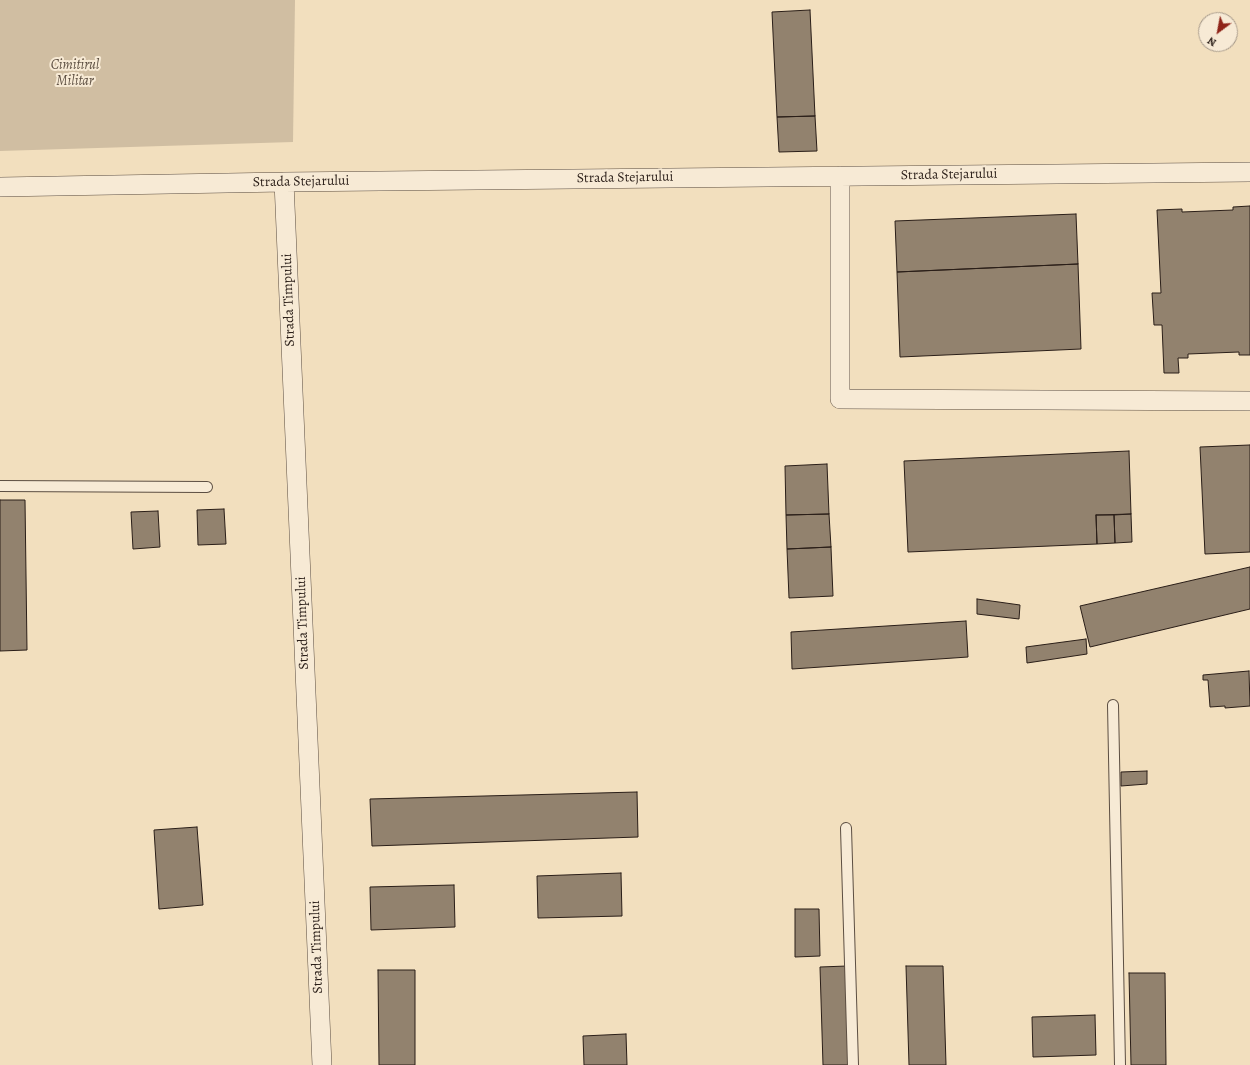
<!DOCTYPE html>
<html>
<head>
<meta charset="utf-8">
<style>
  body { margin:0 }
  #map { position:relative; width:1250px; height:1065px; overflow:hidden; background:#f2dfbe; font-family:Alegreya,serif }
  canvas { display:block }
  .north { position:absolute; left:1198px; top:12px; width:40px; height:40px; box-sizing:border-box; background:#f7ead5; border:1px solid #a59889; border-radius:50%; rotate:212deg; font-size:11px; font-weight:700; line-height:16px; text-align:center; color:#2a1e18 }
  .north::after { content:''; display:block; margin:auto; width:14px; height:18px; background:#8f2418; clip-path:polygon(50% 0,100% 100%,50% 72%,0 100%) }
</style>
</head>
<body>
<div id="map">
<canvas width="1250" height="1065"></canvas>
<div class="north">N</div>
</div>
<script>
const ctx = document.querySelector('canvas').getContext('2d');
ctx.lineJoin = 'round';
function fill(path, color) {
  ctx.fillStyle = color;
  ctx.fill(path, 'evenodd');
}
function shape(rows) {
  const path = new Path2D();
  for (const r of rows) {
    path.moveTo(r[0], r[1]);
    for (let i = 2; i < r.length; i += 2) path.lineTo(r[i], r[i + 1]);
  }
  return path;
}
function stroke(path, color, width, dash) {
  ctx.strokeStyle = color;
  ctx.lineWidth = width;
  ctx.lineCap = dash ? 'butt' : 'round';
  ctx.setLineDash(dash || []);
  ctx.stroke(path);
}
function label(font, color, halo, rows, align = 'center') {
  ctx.font = font + ' Alegreya,serif';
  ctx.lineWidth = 4;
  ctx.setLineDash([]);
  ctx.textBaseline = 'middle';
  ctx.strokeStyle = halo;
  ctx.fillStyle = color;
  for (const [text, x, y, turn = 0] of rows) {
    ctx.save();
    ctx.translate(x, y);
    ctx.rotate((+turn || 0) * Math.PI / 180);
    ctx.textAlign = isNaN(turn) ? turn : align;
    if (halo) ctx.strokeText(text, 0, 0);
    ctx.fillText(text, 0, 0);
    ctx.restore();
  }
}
fill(shape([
  [0,0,295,0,293,142,0,151]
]), '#d0bea2');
const building = shape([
  [810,10,815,116,777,117,772,12,810,10],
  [815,116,817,151,779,152,777,117,815,116],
  [1250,206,1250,355,1239,355,1239,352,1188,354,1188,358,1178,358,1179,373,1164,373,1162,325,1154,325,1152,293,1161,293,1157,210,1182,209,1182,212,1233,210,1233,207,1250,206],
  [1076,214,1078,264,897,272,895,221,1076,214],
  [1078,264,1081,349,900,357,897,272,1078,264],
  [1250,445,1250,552,1205,554,1200,447,1250,445],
  [1129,451,1131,514,1096,515,1097,544,908,552,904,461,1129,451],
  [827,464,829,514,786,515,785,466,827,464],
  [0,500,25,500,27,650,0,651,0,500],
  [224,509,226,544,198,545,197,510,224,509],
  [158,511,160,547,133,549,131,512,158,511],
  [829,514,831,547,787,549,786,515,829,514],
  [1131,514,1132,542,1115,543,1114,515,1131,514],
  [1096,515,1114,515,1115,543,1097,544,1096,515],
  [831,547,833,596,789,598,787,549,831,547],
  [1250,567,1250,609,1090,647,1080,606,1250,567],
  [977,599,1020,605,1019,619,977,614,977,599],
  [966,621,968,657,792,669,791,632,966,621],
  [1086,639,1087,654,1027,663,1026,647,1086,639],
  [1249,671,1250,706,1225,708,1225,706,1210,707,1208,680,1203,680,1203,675,1249,671],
  [1147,771,1147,784,1121,786,1121,772,1147,771],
  [637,792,638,837,372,846,370,799,637,792],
  [197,827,203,905,159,909,154,830,197,827],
  [621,873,622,916,538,918,537,876,621,873],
  [454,885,455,927,371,930,370,887,454,885],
  [795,909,819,909,820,956,795,957,795,909],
  [847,966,851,1065,823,1065,820,967,847,966],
  [906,966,943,966,946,1065,909,1065,906,966],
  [378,970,415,970,415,1065,379,1065,378,970],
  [1129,973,1165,973,1166,1065,1131,1065,1129,973],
  [1095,1015,1096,1055,1033,1057,1032,1017,1095,1015],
  [626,1034,627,1065,584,1065,583,1036,626,1034]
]);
fill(building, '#92826e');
stroke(building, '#2a1e18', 1);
const service = shape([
  [0,486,207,487],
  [1113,705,1120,1065],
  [846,828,853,1065]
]);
const minor = shape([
  [840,176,840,399,1250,401],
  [284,182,322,1065],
  [0,187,284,182,1250,172]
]);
stroke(service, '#5c4e42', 12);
stroke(minor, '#5c4e42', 20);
stroke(service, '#f7ead5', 10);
stroke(minor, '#f7ead5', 19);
label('italic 14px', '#5c4e41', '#f7ead5', [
  ["Cimitirul",75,66],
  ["Militar",75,82]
]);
label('14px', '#2a1e18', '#f7ead5', [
  ["Strada Stejarului",949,175,-1],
  ["Strada Stejarului",625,178,-1],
  ["Strada Stejarului",301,182,-1],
  ["Strada Timpului",289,300,-92],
  ["Strada Timpului",303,623,-92],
  ["Strada Timpului",317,947,-92]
]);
</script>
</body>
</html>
